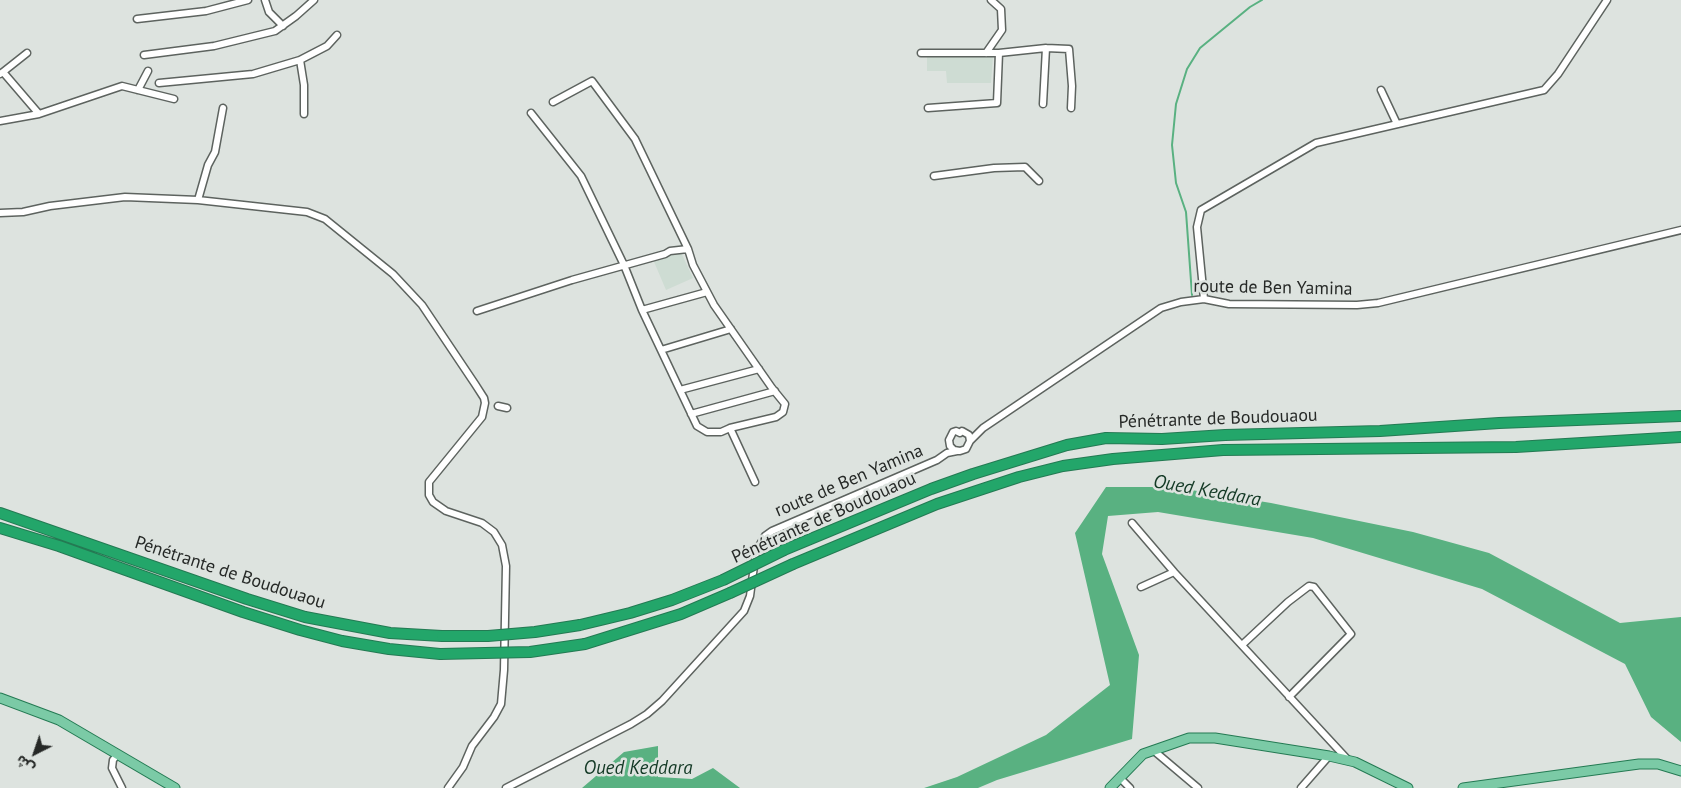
<!DOCTYPE html>
<html>
<head>
<meta charset="utf-8">
<style>
  body { margin:0 }
  #map { position:relative; width:1681px; height:788px; overflow:hidden; background:#dde3df; font-family:"PT Sans","Noto Sans Arabic",sans-serif }
  canvas { display:block }
  .north { position:absolute; left:10px; top:728px; width:50px; height:50px; -webkit-text-stroke:4px #dde3df; paint-order:stroke; rotate:221deg; font-size:14px; font-weight:700; line-height:20px; text-align:center; color:#262927 }
  .north::after { content:''; display:block; margin:auto; width:18px; height:22px; background:#262927; clip-path:polygon(50% 0,100% 100%,50% 72%,0 100%) }
</style>
</head>
<body>
<div id="map">
<canvas width="1681" height="788"></canvas>
<div class="north">ش</div>
</div>
<script>
const ctx = document.querySelector('canvas').getContext('2d');
ctx.lineJoin = 'round';
function fill(path, color) {
  ctx.fillStyle = color;
  ctx.fill(path, 'evenodd');
}
function shape(rows) {
  const path = new Path2D();
  for (const r of rows) {
    path.moveTo(r[0], r[1]);
    for (let i = 2; i < r.length; i += 2) path.lineTo(r[i], r[i + 1]);
  }
  return path;
}
function stroke(path, color, width, dash) {
  ctx.strokeStyle = color;
  ctx.lineWidth = width;
  ctx.lineCap = dash ? 'butt' : 'round';
  ctx.setLineDash(dash || []);
  ctx.stroke(path);
}
function label(font, color, halo, rows, align = 'center') {
  ctx.font = font + ' "PT Sans",sans-serif';
  ctx.lineWidth = 5;
  ctx.setLineDash([]);
  ctx.textBaseline = 'middle';
  ctx.strokeStyle = halo;
  ctx.fillStyle = color;
  for (const [text, x, y, turn = 0] of rows) {
    ctx.save();
    ctx.translate(x, y);
    ctx.rotate((+turn || 0) * Math.PI / 180);
    ctx.textAlign = isNaN(turn) ? turn : align;
    if (halo) ctx.strokeText(text, 0, 0);
    ctx.fillText(text, 0, 0);
    ctx.restore();
  }
}
fill(shape([
  [927,53,993,56,991,83,947,83,946,71,927,71],
  [678,246,693,278,666,290,652,257]
]), '#cedcd3');
fill(shape([
  [1106,487,1173,487,1271,503,1413,532,1489,553,1620,623,1681,617,1681,742,1651,717,1625,664,1482,589,1313,538,1158,512,1108,516,1102,554,1139,655,1132,739,997,780,978,788,924,788,957,777,1046,735,1110,685,1075,533],
  [658,746,658,777,692,779,713,768,740,788,582,788,624,752]
]), '#59b181');
stroke(shape([
  [1192,295,1186,212,1176,183,1172,145,1176,104,1187,69,1200,48,1250,7,1262,0]
]), '#59b181', 2);
const minor = shape([
  [265,0,269,12,283,26],
  [137,19,206,11,248,0],
  [921,53,999,53,1046,48,1069,49,1072,86,1071,108],
  [986,53,1002,30,1001,9,991,0],
  [144,55,214,46,275,31,296,16,314,0],
  [300,60,304,85,304,114],
  [3,72,27,53],
  [0,74,3,72,39,114,122,86,174,99],
  [159,83,253,74,300,60,327,46,337,35],
  [138,90,148,71],
  [1381,90,1397,124],
  [553,102,592,81,635,139,688,249,693,265,714,305,772,388,785,404,783,412,776,417,730,428,755,482],
  [1043,104,1046,48],
  [928,108,997,103,999,53],
  [531,113,581,176,624,265,642,310],
  [0,121,39,114],
  [934,176,994,168,1025,167,1039,181],
  [198,200,208,165,215,152,223,108],
  [0,213,23,212,50,206,125,197,198,200,307,212,325,219,393,274,422,305,475,384,484,398,485,403,482,417,429,482,429,495,433,502,446,511,482,523,494,532,502,545,506,566,504,670,501,704,494,717,472,746,463,767,448,788],
  [707,292,642,310,697,426,707,432,721,432,730,428],
  [1204,299,1197,227,1201,210,1316,143,1544,90,1558,74,1607,0],
  [477,311,572,280,665,254,670,251,688,249],
  [661,350,731,329],
  [680,390,759,369],
  [498,406,507,408],
  [691,414,775,391],
  [970,441,969,435,962,431,960,433,956,431,953,432,949,440,950,446,954,450,960,451,966,449,970,441,983,428,1161,308,1181,302,1204,299,1229,304,1357,305,1378,303,1681,230],
  [1132,523,1174,572],
  [1141,587,1174,572,1349,761],
  [1242,645,1288,602,1309,586,1314,587,1351,634,1289,697],
  [1153,750,1198,788],
  [117,755,113,760,112,768,122,788],
  [1120,778,1130,788],
  [506,788,631,724,647,714,662,701,744,611,750,596,756,551,765,536,772,531,937,460,947,453,957,451],
  [1301,788,1329,756]
]);
const major = shape([
  [0,698,59,720,175,788],
  [1110,788,1143,754,1189,738,1215,738,1329,756,1355,762,1408,788],
  [1463,788,1639,764,1658,764,1681,771]
]);
const highway = shape([
  [0,513,247,599,305,617,390,633,442,636],
  [0,528,59,546,243,612,300,630,342,641,389,649,440,654],
  [784,550,931,489,973,474,1067,445,1106,438,1162,439,1225,435,1380,431,1499,423,1681,416],
  [793,564,937,504,1019,477,1063,466,1113,459,1223,450,1516,447,1681,437],
  [580,625,630,613,672,600,723,580],
  [585,644,681,614,730,593]
]);
stroke(minor, '#5d635f', 9);
stroke(major, '#247a53', 11);
stroke(highway, '#247a53', 12);
stroke(minor, '#fff', 6);
stroke(major, '#7bcaa6', 9);
stroke(highway, '#23a66a', 10);
const highwayBridge = shape([
  [723,580,784,550],
  [730,593,793,564],
  [442,636,488,636,535,632,580,625],
  [440,654,530,652,585,644]
]);
stroke(highwayBridge, '#247a53', 12, []);
stroke(highwayBridge, '#23a66a', 10);
label('18px', '#262927', '#dde3df', [
  ["route de Ben Yamina",1273,288,1],
  ["Pénétrante de Boudouaou",1218,419,-2],
  ["route de Ben Yamina",849,481,-23],
  ["Pénétrante de Boudouaou",824,518,-24],
  ["Pénétrante de Boudouaou",230,573,18]
]);
label('italic 19px', '#133925', '#dde3df', [
  ["Oued Keddara",1207,491,10],
  ["Oued Keddara",638,769]
]);
</script>
</body>
</html>
